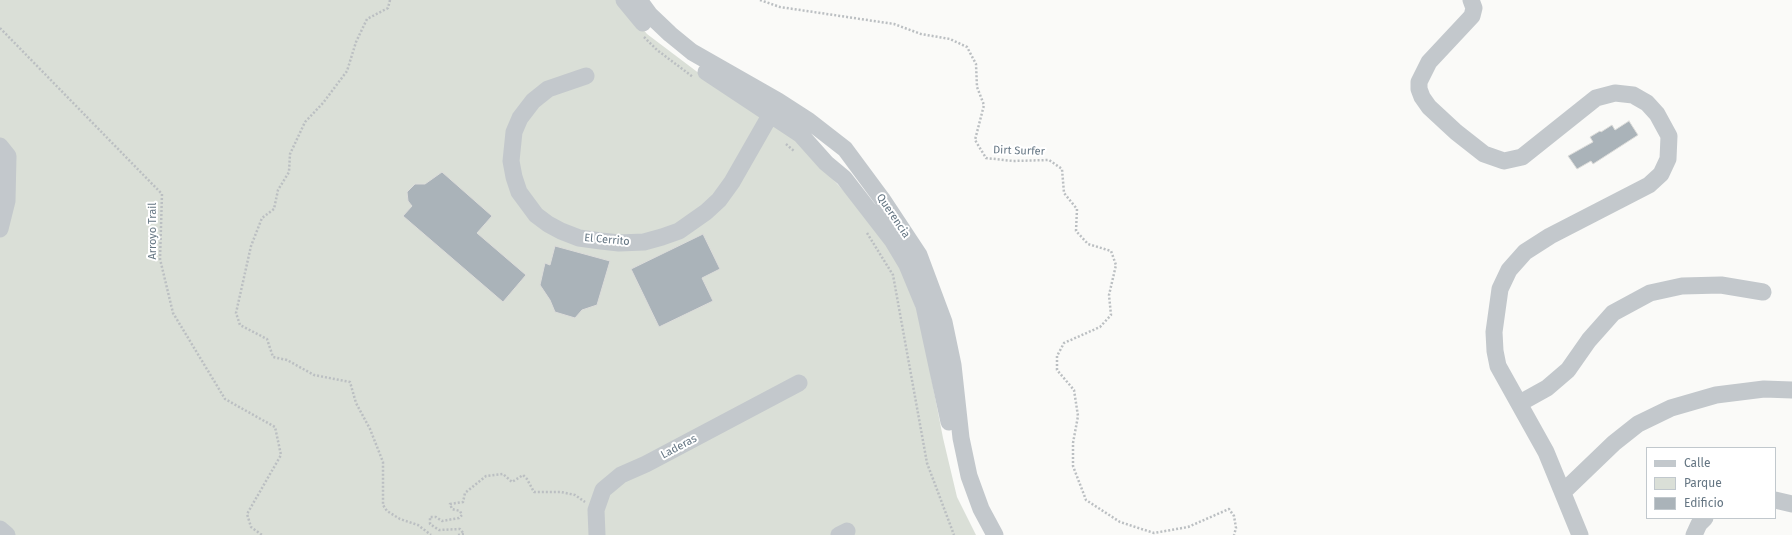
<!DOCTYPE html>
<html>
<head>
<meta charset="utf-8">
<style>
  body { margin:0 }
  #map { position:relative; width:1792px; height:535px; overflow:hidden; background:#fafaf8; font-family:"Fira Sans",sans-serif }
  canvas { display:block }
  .legend { position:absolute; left:1646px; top:447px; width:130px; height:72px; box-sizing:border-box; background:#fff; border:1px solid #c1c8cd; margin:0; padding:5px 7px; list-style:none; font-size:12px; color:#657683 }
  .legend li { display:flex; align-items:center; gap:8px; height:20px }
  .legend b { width:20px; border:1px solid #c1c8cd }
</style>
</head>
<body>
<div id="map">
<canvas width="1792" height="535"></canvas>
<ul class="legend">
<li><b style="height:5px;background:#c3c8cc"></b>Calle</li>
<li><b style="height:11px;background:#dadfd7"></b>Parque</li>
<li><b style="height:11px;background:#aab3b9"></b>Edificio</li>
</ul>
</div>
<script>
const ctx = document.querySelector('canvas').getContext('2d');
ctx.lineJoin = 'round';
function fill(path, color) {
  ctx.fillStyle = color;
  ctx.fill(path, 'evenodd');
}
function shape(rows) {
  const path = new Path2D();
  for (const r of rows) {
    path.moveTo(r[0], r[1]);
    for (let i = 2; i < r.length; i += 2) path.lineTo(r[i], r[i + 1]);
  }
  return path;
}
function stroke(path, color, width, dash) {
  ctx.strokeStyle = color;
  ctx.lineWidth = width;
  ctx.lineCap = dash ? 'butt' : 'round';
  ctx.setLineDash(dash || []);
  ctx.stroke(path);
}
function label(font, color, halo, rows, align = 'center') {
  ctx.font = font + ' "Fira Sans",sans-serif';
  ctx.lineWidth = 4;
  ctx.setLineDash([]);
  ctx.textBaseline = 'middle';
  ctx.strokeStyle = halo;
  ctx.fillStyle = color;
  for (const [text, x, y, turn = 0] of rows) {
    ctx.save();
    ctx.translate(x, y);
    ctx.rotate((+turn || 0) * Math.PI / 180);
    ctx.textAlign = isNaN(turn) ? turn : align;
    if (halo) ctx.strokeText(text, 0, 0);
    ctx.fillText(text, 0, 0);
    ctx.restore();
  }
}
fill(shape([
  [0,0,618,0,647,34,700,74,792,136,860,208,900,264,920,319,943,438,957,497,976,535,0,535]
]), '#dadfd7');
const building = shape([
  [1629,121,1638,135,1593,164,1591,161,1577,169,1568,156,1593,142,1590,137,1600,131,1601,132,1612,125,1615,130,1629,121],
  [442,172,492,216,477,233,526,275,503,302,403,216,412,206,408,201,407,192,415,184,425,184,442,172],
  [703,234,720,269,702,278,713,301,659,327,631,269,703,234],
  [555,246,610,261,597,305,582,310,575,318,555,312,550,300,540,285,545,263,550,265,555,246]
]);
fill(building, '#aab3b9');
stroke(building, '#dcdcda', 1);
stroke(shape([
  [390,0,388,8,367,19,356,42,347,71,323,103,305,122,290,154,289,172,278,190,274,209,262,218,251,246,236,313,240,325,267,339,273,357,287,360,314,375,350,382,356,403,370,429,383,462,383,505,387,511,400,519,418,525,431,535],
  [760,0,780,7,894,24,921,34,950,39,967,47,976,64,977,87,984,105,975,140,986,158,1013,161,1049,160,1062,169,1064,193,1077,209,1076,231,1088,244,1111,251,1116,265,1109,295,1111,315,1100,327,1064,343,1057,356,1057,370,1074,390,1078,416,1073,443,1073,466,1086,500,1120,522,1154,533,1188,527,1229,509,1234,516,1236,528,1234,535],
  [0,28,162,194,160,259,173,313,225,399,275,427,281,455,247,514,251,527,262,535],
  [644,37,657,50,693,77],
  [786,144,794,151],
  [867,233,893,275,927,463,954,535],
  [458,535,464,534,460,529,439,530,430,524,430,517,436,517,442,521,459,518,462,515,460,511,452,509,450,504,463,502,465,493,486,476,503,474,512,482,523,475,527,479,534,492,561,492,575,495,585,502]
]), '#bbbfc2', 2.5, [2, 2]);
stroke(shape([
  [624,0,643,23],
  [639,0,650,15,670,34,692,52,778,101,809,121,845,149,882,199,919,255,944,322,953,365,961,438,969,476,981,509,995,535],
  [1471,0,1474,8,1472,16,1429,62,1419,82,1419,89,1422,97,1429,107,1456,132,1484,154,1504,161,1522,157,1596,98,1615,93,1633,95,1647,103,1657,114,1669,136,1668,159,1661,174,1649,185,1550,236,1525,252,1509,270,1500,289,1494,332,1495,351,1498,366,1546,452,1580,535],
  [706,72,801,135,826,163,844,178,892,240,907,265,924,306,949,422],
  [586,76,548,89,533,101,520,118,514,132,511,161,514,177,519,192,536,215,548,224,561,231,579,238,601,241,619,243,644,242,662,237,679,231,706,212,719,200,732,182,776,105],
  [0,146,8,156,7,201,0,229],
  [1520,403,1547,388,1568,370,1589,340,1613,313,1650,293,1682,286,1721,285,1763,292],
  [1563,492,1614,443,1638,424,1671,408,1716,395,1764,389,1792,390],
  [1775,500,1792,504],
  [0,529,7,535],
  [597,535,596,510,603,490,621,475,646,464,799,383],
  [839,535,847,531],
  [1694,535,1699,524,1705,518]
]), '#c3c8cc', 17);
label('11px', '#657683', '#fff', [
  ["Dirt Surfer",1019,151,2],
  ["Querencia",893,216,56],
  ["Arroyo Trail",153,231,-90],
  ["El Cerrito",607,240,5],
  ["Laderas",679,447,-28]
]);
</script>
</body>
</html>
